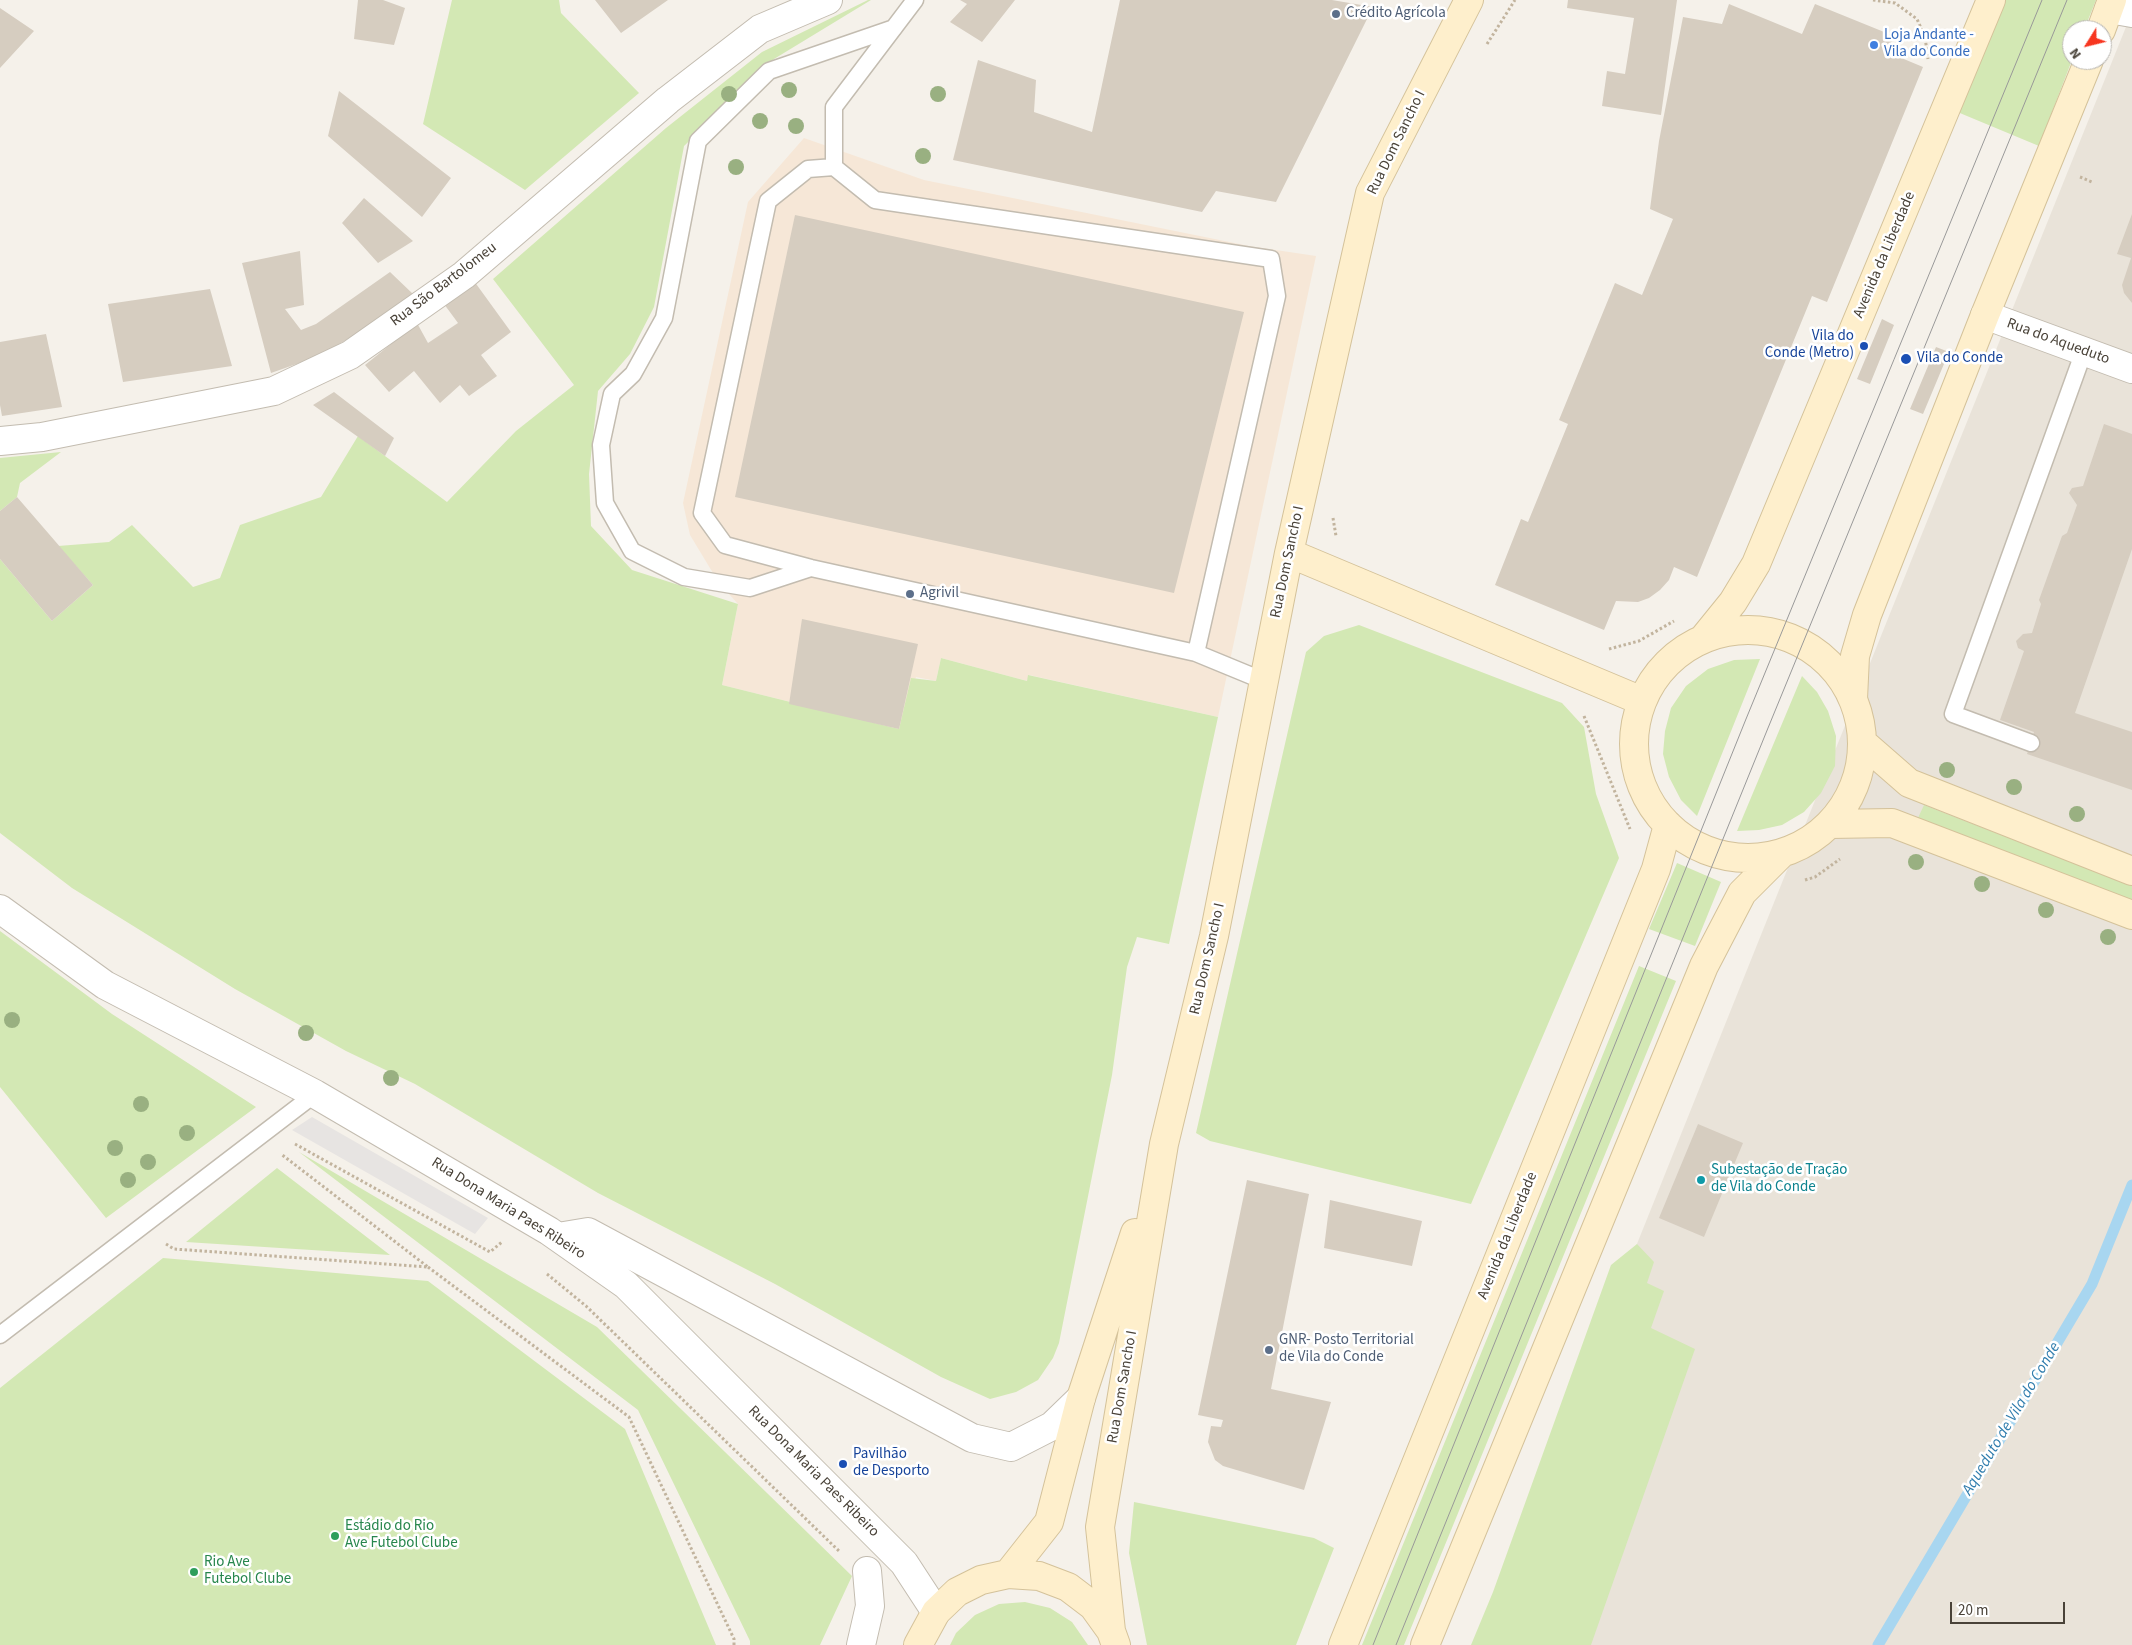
<!DOCTYPE html>
<html>
<head>
<meta charset="utf-8">
<style>
  body { margin:0 }
  #map { position:relative; width:2132px; height:1645px; overflow:hidden; background:#f5f1ea; font-family:"Source Sans 3",sans-serif }
  canvas { display:block }
  .north { position:absolute; left:2062px; top:20px; width:50px; height:50px; box-sizing:border-box; background:#fff; border:1px solid #b6b3af; border-radius:50%; rotate:234deg; font-size:14px; font-weight:700; line-height:20px; text-align:center; color:#494238 }
  .north::after { content:''; display:block; margin:auto; width:18px; height:22px; background:#f73620; clip-path:polygon(50% 0,100% 100%,50% 72%,0 100%) }
  .scale { position:absolute; left:1950px; top:1602px; width:115px; height:22px; box-sizing:border-box; border:2px solid #494238; border-top:0; padding-left:6px; font-size:15px; line-height:18px; white-space:nowrap; color:#494238; -webkit-text-stroke:4px #fff; paint-order:stroke }
</style>
</head>
<body>
<div id="map">
<canvas width="2132" height="1645"></canvas>
<div class="north">N</div>
<div class="scale">20 m</div>
</div>
<script>
const ctx = document.querySelector('canvas').getContext('2d');
ctx.lineJoin = 'round';
function fill(path, color) {
  ctx.fillStyle = color;
  ctx.fill(path, 'evenodd');
}
function shape(rows) {
  const path = new Path2D();
  for (const r of rows) {
    if (r.length === 3) {
      path.moveTo(r[0] + r[2], r[1]);
      path.arc(r[0], r[1], r[2], 0, 2 * Math.PI);
      continue;
    }
    path.moveTo(r[0], r[1]);
    for (let i = 2; i < r.length; i += 2) path.lineTo(r[i], r[i + 1]);
  }
  return path;
}
function stroke(path, color, width, dash) {
  ctx.strokeStyle = color;
  ctx.lineWidth = width;
  ctx.lineCap = dash ? 'butt' : 'round';
  ctx.setLineDash(dash || []);
  ctx.stroke(path);
}
function label(font, color, halo, rows, align = 'center') {
  ctx.font = font + ' "Source Sans 3",sans-serif';
  ctx.lineWidth = 5;
  ctx.setLineDash([]);
  ctx.textBaseline = 'middle';
  ctx.strokeStyle = halo;
  ctx.fillStyle = color;
  for (const [text, x, y, turn = 0] of rows) {
    ctx.save();
    ctx.translate(x, y);
    ctx.rotate((+turn || 0) * Math.PI / 180);
    ctx.textAlign = isNaN(turn) ? turn : align;
    if (halo) ctx.strokeText(text, 0, 0);
    ctx.fillText(text, 0, 0);
    ctx.restore();
  }
}
fill(shape([
  [2132,12,2132,1645,1476,1645,1948,469]
]), '#e9e3d9');
fill(shape([
  [804,138,924,180,1249,246,1316,256,1218,717,1029,675,1027,681,941,658,936,681,916,677,899,729,722,685,738,604,719,583,690,535,683,503,748,202]
]), '#f6e7d7');
fill(shape([
  [452,0,559,0,561,13,639,93,525,190,423,124],
  [868,0,871,0,774,59,684,146,654,307,630,354,598,391,589,474,591,526,632,570,738,604,722,685,899,729,911,678,936,681,941,658,1027,681,1028,675,1218,717,1169,944,1137,937,1127,967,1112,1075,1059,1343,1053,1358,1038,1380,1016,1392,990,1399,941,1377,775,1284,598,1193,415,1084,346,1051,235,989,72,888,0,833,0,559,52,621,93,585,58,546,109,542,132,525,193,587,220,578,240,525,321,497,358,436,447,502,516,431,574,385,493,279,666,128,762,52],
  [2003,0,2096,0,2084,30,2072,30,2072,60,2039,146,1955,111],
  [61,452,20,483,17,497,0,511,0,458],
  [1359,625,1562,703,1584,727,1596,794,1619,858,1471,1204,1210,1141,1196,1133,1306,652,1324,636],
  [1760,659,1697,816,1681,800,1669,777,1663,754,1665,731,1671,708,1686,686,1708,669,1734,660],
  [1802,676,1817,692,1828,711,1836,736,1835,766,1821,793,1804,812,1782,825,1759,830,1737,831],
  [1924,805,2132,886,2132,901,1918,818],
  [1677,863,1721,882,1695,946,1649,929],
  [0,931,112,1014,256,1107,106,1218,0,1087],
  [1639,966,1676,981,1404,1645,1362,1645],
  [299,1152,597,1327,852,1576,820,1645,750,1645,750,1641,638,1410],
  [277,1168,390,1255,186,1242],
  [1637,1244,1654,1262,1647,1283,1664,1291,1651,1328,1695,1349,1591,1645,1471,1645,1493,1592,1611,1265],
  [163,1258,428,1281,625,1429,716,1645,0,1645,0,1388],
  [1134,1502,1314,1538,1334,1548,1296,1645,1147,1645,1129,1553],
  [1025,1602,1050,1608,1072,1622,1088,1645,950,1645,956,1633,975,1615,999,1604]
]), '#d3e8b4');
fill(shape([
  [312,1117,488,1218,475,1234,292,1130]
]), '#e7e4e2');
stroke(shape([
  [1878,1645,2092,1284,2132,1185]
]), '#a8d6f0', 11);
fill(shape([
  [358,0,383,0,405,8,394,45,354,39],
  [595,0,668,0,621,33],
  [960,0,1015,0,982,42,950,22,967,4],
  [1120,0,1332,0,1373,7,1276,202,1216,191,1202,212,953,160,978,60,1036,80,1034,112,1092,132],
  [1568,0,1677,0,1661,115,1602,106,1607,71,1625,74,1634,18,1567,8],
  [1729,4,1802,34,1815,4,1894,36,1887,52,1923,67,1827,302,1812,296,1697,577,1674,567,1669,580,1660,590,1649,598,1638,602,1616,601,1604,630,1495,585,1521,519,1528,522,1568,424,1559,420,1615,283,1642,295,1673,219,1650,209,1659,141,1683,17,1722,24],
  [0,8,34,31,0,68],
  [339,91,451,178,422,217,328,136],
  [364,198,413,241,378,263,342,223],
  [2132,214,2132,303,2124,293,2122,285,2131,258,2117,254],
  [795,215,1244,312,1174,593,735,497],
  [300,251,304,305,285,309,301,330,316,324,390,272,413,294,371,325,319,356,271,373,242,263],
  [474,281,511,332,481,355,497,376,469,396,460,385,440,403,414,371,389,392,365,365,417,323,428,343,458,323,444,304],
  [210,289,232,366,123,382,108,304],
  [1882,319,1894,325,1870,384,1857,379],
  [46,334,62,407,2,416,0,405,0,342],
  [1936,347,1949,352,1923,414,1910,409],
  [334,392,394,438,385,456,313,405],
  [2104,424,2132,434,2132,549,2075,713,2132,732,2132,790,2027,754,2034,732,2000,720,2024,651,2018,648,2016,641,2023,634,2032,633,2041,604,2039,600,2062,536,2067,533,2077,505,2069,493,2072,488,2083,486],
  [17,497,93,585,52,621,0,559,0,511],
  [802,619,918,644,899,729,789,704],
  [1698,1124,1743,1143,1704,1237,1659,1218],
  [1247,1180,1309,1194,1271,1389,1331,1402,1304,1490,1223,1466,1215,1460,1208,1442,1211,1426,1221,1427,1223,1420,1198,1415],
  [1330,1200,1422,1221,1412,1266,1324,1248]
]), '#d6cdc0');
const lane = shape([
  [915,0,834,107,834,167,875,200,1271,259,1277,296,1196,653,1264,681],
  [834,167,808,169,768,201,702,513,725,545,811,568,1196,653],
  [811,568,750,588,684,577,632,551,605,503,601,445,612,394,633,374,664,318,698,141,769,71,894,28],
  [2031,743,1953,714,2084,351],
  [0,1335,315,1094]
]);
const street = shape([
  [2109,9,2132,13],
  [1985,315,2132,369],
  [0,441,42,437,274,391,350,355,464,275,668,100,760,29,828,0],
  [0,909,105,985,315,1094,549,1231,626,1285,904,1563,936,1612],
  [558,1237,588,1232,972,1438,1011,1447,1052,1426,1081,1398],
  [861,1645,870,1606,867,1571]
]);
const secondary = shape([
  [2101,30,2112,0],
  [1289,553,1642,701],
  [1748,744,114],
  [1703,639,1733,602,1756,564,1991,0],
  [1853,699,1855,656,1867,615,1985,315,2089,60],
  [1862,742,1909,783,2132,871],
  [1830,824,1892,823,2132,915],
  [1008,1574,1049,1522,1081,1398,1135,1233],
  [918,1645,936,1612,957,1592,981,1580,1008,1574,1039,1576,1068,1587,1093,1606,1111,1631],
  [1116,1645,1111,1631,1100,1527,1164,1144,1214,936,1289,553,1370,193,1469,0],
  [1343,1645,1656,869,1668,825],
  [1425,1645,1704,966,1742,893,1781,854]
]);
stroke(lane, '#c3bcb0', 19);
stroke(street, '#c3bcb0', 30);
stroke(secondary, '#d4c29a', 30);
stroke(shape([
  [1873,0,1895,3,1917,19,1925,37,1928,59],
  [1487,44,1515,0],
  [2080,177,2092,182],
  [1333,518,1336,536],
  [1609,649,1639,641,1674,621],
  [1584,716,1630,829],
  [1805,880,1815,877,1840,859],
  [295,1144,490,1252,502,1242],
  [166,1244,174,1249,428,1267,281,1154],
  [428,1267,629,1417,734,1639,734,1645],
  [547,1274,586,1306,840,1552]
]), '#c2b49e', 3, [2.5, 2.5]);
stroke(lane, '#fff', 16);
stroke(street, '#fff', 28);
stroke(secondary, '#feefcc', 28);
stroke(shape([
  [1373,1645,1746,719,2042,0],
  [1396,1645,1768,728,2067,0]
]), '#999', 1);
ctx.fillStyle = '#99b081';
for (const [x, y] of [
  [789,90],
  [729,94],
  [938,94],
  [760,121],
  [796,126],
  [923,156],
  [736,167],
  [1947,770],
  [2014,787],
  [2077,814],
  [1916,862],
  [1982,884],
  [2046,910],
  [2108,937],
  [12,1020],
  [306,1033],
  [391,1078],
  [141,1104],
  [187,1133],
  [115,1148],
  [148,1162],
  [128,1180]
]) {
  ctx.beginPath();
  ctx.arc(x, y, 8, 0, 2 * Math.PI);
  ctx.fill();
}
for (const [x, y, r, color] of [
  [1336,14,5,"#5c6f8a"],
  [1874,45,5,"#3f7fe0"],
  [1864,346,5,"#1a4fb4"],
  [1906,359,6,"#1a4fb4"],
  [910,594,5,"#5c6f8a"],
  [1701,1180,5,"#0f9aa8"],
  [1269,1350,5,"#5c6f8a"],
  [843,1464,5,"#1a4fb4"],
  [335,1536,5,"#2e9e5b"],
  [194,1572,5,"#2e9e5b"]
]) {
  const dot = new Path2D();
  dot.arc(x, y, r, 0, 2 * Math.PI);
  ctx.fillStyle = color;
  ctx.fill(dot);
  stroke(dot, '#fff', 2);
}
label('15px', '#4e5e75', '#fff', [
  ["Crédito Agrícola",1346,14],
  ["Agrivil",920,594],
  ["GNR- Posto Territorial",1279,1341],
  ["de Vila do Conde",1279,1358]
], 'left');
label('15px', '#366cbe', '#fff', [
  ["Loja Andante -",1884,36],
  ["Vila do Conde",1884,53]
], 'left');
label('15px', '#494238', '#fff', [
  ["Rua Dom Sancho I",1397,143,-64],
  ["Avenida da Liberdade",1885,255,-67],
  ["Rua São Bartolomeu",444,285,-37],
  ["Rua do Aqueduto",2058,342,20],
  ["Rua Dom Sancho I",1288,562,-78],
  ["Rua Dom Sancho I",1208,959,-77],
  ["Rua Dona Maria Paes Ribeiro",508,1209,32],
  ["Avenida da Liberdade",1508,1236,-68],
  ["Rua Dom Sancho I",1123,1387,-80],
  ["Rua Dona Maria Paes Ribeiro",813,1472,45]
]);
label('15px', '#164399', '#fff', [
  ["Vila do",1854,337,"right"],
  ["Conde (Metro)",1854,354,"right"],
  ["Vila do Conde",1917,359],
  ["Pavilhão",853,1455],
  ["de Desporto",853,1472]
], 'left');
label('15px', '#0d838f', '#fff', [
  ["Subestação de Tração",1711,1171],
  ["de Vila do Conde",1711,1188]
], 'left');
label('15px', '#27864d', '#fff', [
  ["Estádio do Rio",345,1527],
  ["Ave Futebol Clube",345,1544],
  ["Rio Ave",204,1563],
  ["Futebol Clube",204,1580]
], 'left');
label('italic 16px', '#307dad', '#fff', [
  ["Aqueduto de Vila do Conde",2012,1419,-59]
]);
</script>
</body>
</html>
